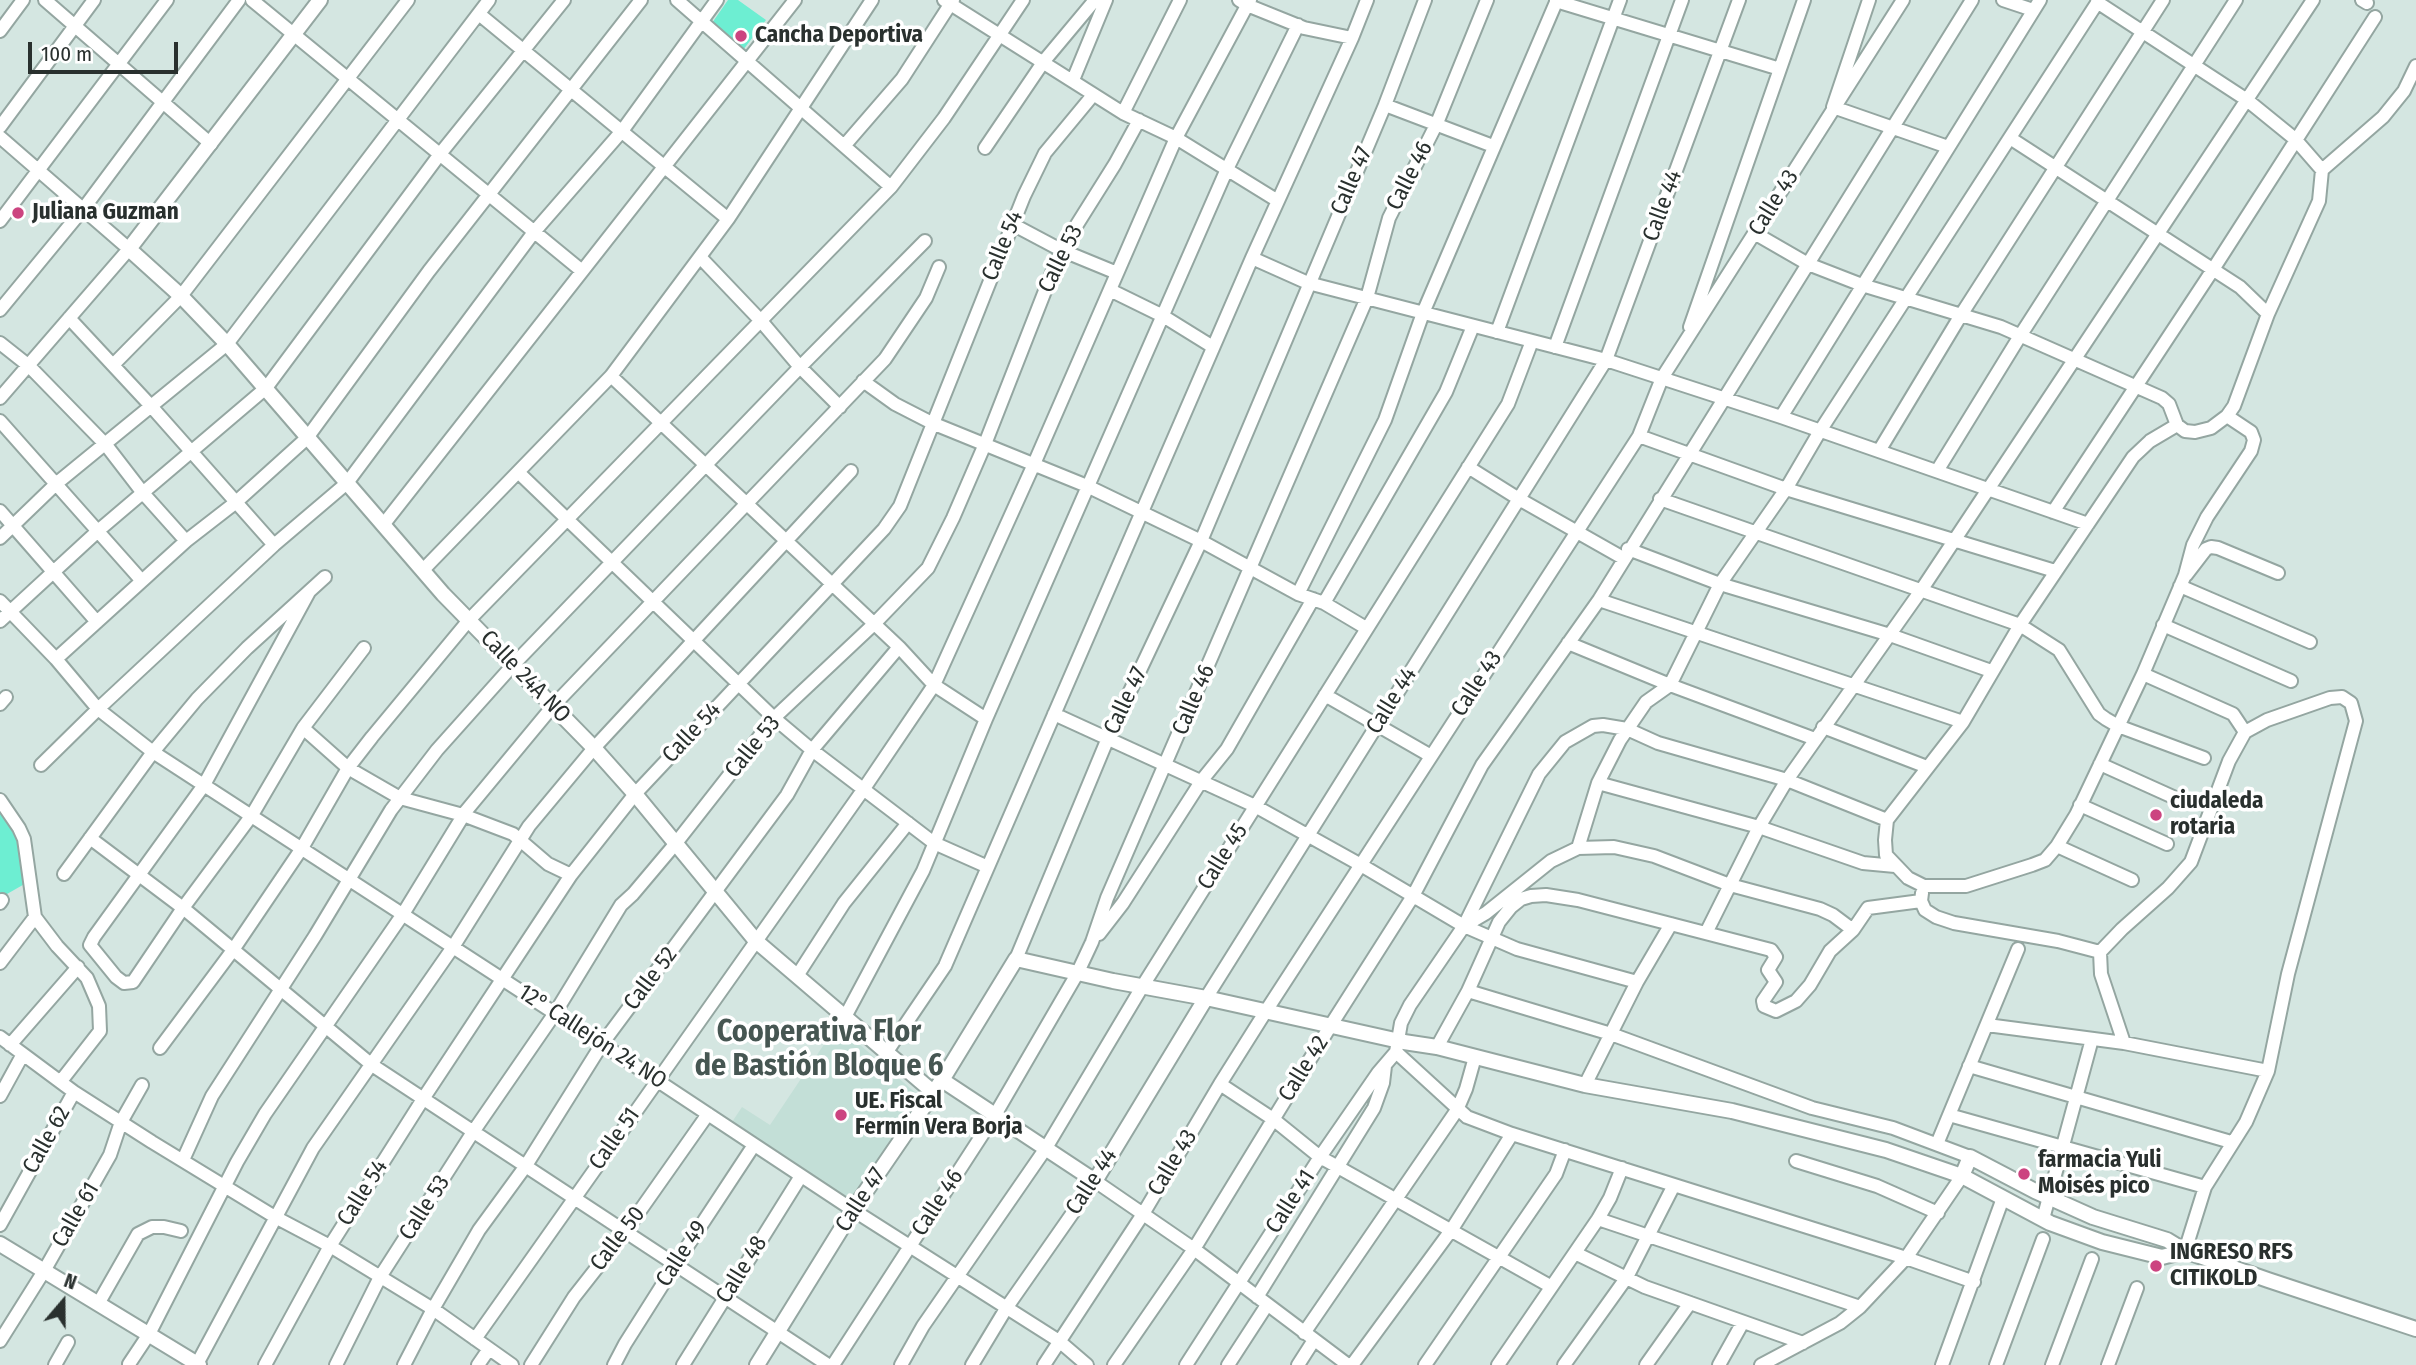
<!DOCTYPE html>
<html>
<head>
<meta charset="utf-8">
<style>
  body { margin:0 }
  #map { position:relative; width:2416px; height:1365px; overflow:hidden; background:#d4e6e1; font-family:"Fira Sans Condensed",sans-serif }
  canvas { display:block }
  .north { position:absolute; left:28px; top:1267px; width:70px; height:70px; -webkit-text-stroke:5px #fff; paint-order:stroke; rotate:20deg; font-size:19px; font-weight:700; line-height:28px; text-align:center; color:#29302e }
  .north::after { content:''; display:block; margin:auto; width:24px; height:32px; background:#29302e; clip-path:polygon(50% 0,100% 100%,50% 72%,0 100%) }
  .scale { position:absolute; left:28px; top:42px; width:150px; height:32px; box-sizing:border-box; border:4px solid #29302e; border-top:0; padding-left:9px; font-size:21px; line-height:24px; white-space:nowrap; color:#29302e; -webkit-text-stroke:5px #fff; paint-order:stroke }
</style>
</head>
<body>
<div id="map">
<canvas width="2416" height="1365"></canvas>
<div class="north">N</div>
<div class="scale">100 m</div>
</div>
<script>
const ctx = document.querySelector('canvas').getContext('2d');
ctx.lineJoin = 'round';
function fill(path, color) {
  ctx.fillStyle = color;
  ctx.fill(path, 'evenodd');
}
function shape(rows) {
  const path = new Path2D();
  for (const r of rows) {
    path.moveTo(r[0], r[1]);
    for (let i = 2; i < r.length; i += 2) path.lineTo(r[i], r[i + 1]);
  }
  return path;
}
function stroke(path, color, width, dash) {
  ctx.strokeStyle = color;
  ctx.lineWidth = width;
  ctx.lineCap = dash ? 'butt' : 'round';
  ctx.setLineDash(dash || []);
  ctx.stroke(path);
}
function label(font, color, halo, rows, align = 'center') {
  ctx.font = font + ' "Fira Sans Condensed",sans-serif';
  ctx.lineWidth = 7;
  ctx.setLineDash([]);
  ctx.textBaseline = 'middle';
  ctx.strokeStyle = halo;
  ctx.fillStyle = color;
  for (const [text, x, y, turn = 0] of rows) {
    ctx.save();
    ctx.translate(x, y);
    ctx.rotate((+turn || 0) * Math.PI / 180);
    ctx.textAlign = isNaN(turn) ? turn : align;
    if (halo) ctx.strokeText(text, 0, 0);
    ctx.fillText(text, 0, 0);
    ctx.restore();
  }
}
fill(shape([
  [837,1025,918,1095,851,1203,732,1122,742,1107,770,1125]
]), '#c3dfd7');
fill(shape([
  [728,0,738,0,766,20,743,50,712,23],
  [0,807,21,837,28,882,0,898]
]), '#6deed2');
const minor = shape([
  [45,0,211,144],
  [252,0,582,271],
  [677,0,891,187],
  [944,0,1123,113,1176,138,1278,201],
  [1239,0,1247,5,1304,28,1352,38],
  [1869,0,1833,107,1948,147],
  [2003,0,2033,10],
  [2362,0,2367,3],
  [1556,1,1780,69],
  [2097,2,2247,100,2295,139,2322,170],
  [479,14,728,219],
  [0,31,23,0],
  [1073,80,1106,0],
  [1385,105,1493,146],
  [1123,113,1180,0],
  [0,127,94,0],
  [0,137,129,249,0,398],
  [2010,138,2240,287,2268,314],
  [844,146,902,79,953,0],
  [985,148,1044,61,1095,0],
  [0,221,167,0],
  [1012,224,1061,250,1117,273],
  [1756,234,1808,264,1862,285,2001,327,2162,398,2169,404,2177,425,2185,431,2195,432,2211,428,2227,416,2234,406,2268,314,2319,201,2322,170,2383,117,2404,91,2416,66],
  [700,257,761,321,800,367,840,407],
  [1252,258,1308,283,1606,360,1781,417,2088,524],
  [1110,290,1163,316,1213,347],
  [0,310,84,208,239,0],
  [69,318,150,405,274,545],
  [1690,327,1804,0],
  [1497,332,1620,0],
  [0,343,29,366,106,445,143,493,186,541],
  [1555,347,1682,0],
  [113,365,181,296,408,0],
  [611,376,899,647,934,685,986,719],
  [863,381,895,404,932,423,1087,486,1201,541,1298,594,1324,603,1366,628],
  [1781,417,2040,0],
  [0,421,142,581],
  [2177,425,2150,441,2133,457,2020,625,1963,722,1887,820,1885,840,1886,855,1908,878,1924,886,1966,886,2032,865,2045,860,2057,846,2076,815,2143,674,2185,575,2193,545,2207,517,2251,451,2254,440,2251,432,2227,416],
  [1639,436,1786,489,2055,571],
  [1879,451,1961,315,2163,0],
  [1468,467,1519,499,1623,558],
  [1937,471,2020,336,2236,0],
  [518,472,774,718,812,750,934,843,988,867],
  [1660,499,2020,625,2059,650,2099,714,2106,719,2118,726,2204,758],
  [0,511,97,622],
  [2053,512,2212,271,2375,17],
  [383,525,795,0],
  [0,538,57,483,227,344,489,0],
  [1628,549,1720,584,1890,635,1991,671],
  [423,570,611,376,728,219,872,0],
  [2186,575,2206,549,2211,547,2218,548,2278,573],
  [2180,586,2310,642],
  [309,592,204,785,94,937,90,945,116,977,124,983,133,982,183,908,252,815,303,728,364,648],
  [1298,594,1385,420,1423,313,1557,0],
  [1599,600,1963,722],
  [0,601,56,659,98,709,274,545,347,483,534,232,622,131,717,0],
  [1324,603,1446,392,1473,326],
  [0,621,99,530,266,388,440,154,564,0],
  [2163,625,2291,681],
  [1568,643,1670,685,1815,739],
  [56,659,186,541,235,503,307,438,429,271,641,0],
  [2143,674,2233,714,2245,732],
  [1325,695,1431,756],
  [0,704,6,697],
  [1054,714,1255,806,1361,865,1464,926,1517,949,1637,982],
  [1823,727,1927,767],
  [303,728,348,768,400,798,463,815,513,834,548,864,571,875],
  [2100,764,2182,801],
  [41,765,98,709,153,752,602,1044,853,1210,1059,1341,1087,1365],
  [1598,783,1759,827,1863,863,1895,866],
  [0,800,19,828,24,839,35,917,57,946,87,978,99,1006,100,1031,61,1081],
  [2080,805,2167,844],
  [90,838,183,908,372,1065,828,1365],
  [2057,846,2132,880],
  [1578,848,1598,783,1620,740,1646,702,1670,685,1720,584,1786,489,1820,431,2099,0],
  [64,874,153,752,197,699,247,648,325,577],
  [1922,893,1921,901,1925,910,1936,917,1954,923,2058,941,2100,952],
  [0,903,2,900],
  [1464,926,1486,913,1551,861,1578,848,1614,847,1654,856,1730,885,1820,909,1833,915,1853,930,1868,908,1921,901],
  [1706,933,1759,827,1787,780,1922,589,2313,0],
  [1099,934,1123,903,1202,780,1227,749,1313,599],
  [1016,959,1108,738,1201,541,1385,105,1425,0],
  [0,963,35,917],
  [797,976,844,903,908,823],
  [1468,991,1611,1034,1812,1108,1893,1128,1970,1157],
  [1206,998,1606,360,1739,0],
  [845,1017,923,871,986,719,1227,169,1298,25],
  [1987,1025,2124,1043,2268,1071],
  [0,1037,74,1092,152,1142,275,1217,330,1246,433,1309,512,1365],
  [2124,1043,2101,974,2100,952,2122,929,2168,888,2191,862,2229,761,2245,732,2267,720,2330,698,2342,697,2351,703,2356,721,2288,974,2268,1071,2246,1122,2205,1187,2185,1251],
  [10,1045,78,967],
  [1437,1047,1468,991,1499,922,1511,907,1521,899,1531,896,1546,895,1578,900,1771,950,1776,957,1768,970,1776,982,1763,1001,1764,1006,1776,1011,1796,1001,1810,985,1830,951,1853,930],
  [160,1048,233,950,302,848,348,768,372,737,469,620,891,187,944,118,1023,0],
  [1396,1052,1467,1117,1512,1134,1906,1258,1962,1176],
  [886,1053,945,966,1252,258,1352,38,1367,0],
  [1969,1066,2231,1142],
  [1220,1084,1273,1119,1320,1157,1550,1286],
  [1585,1085,1637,982,1671,924],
  [0,1096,23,1054],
  [1949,1115,2205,1187],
  [1937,1144,2018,949],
  [183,1160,212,1096,315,936,391,810,437,750,513,665,800,367,925,241],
  [1796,1161,1877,1186,1938,1213],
  [1598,1219,1860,1307],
  [2043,1219,2092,1039],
  [0,1225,74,1092],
  [1575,1253,1645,1287,1803,1343],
  [1257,1297,1374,1108,1383,1083,1385,1066],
  [98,1304,138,1234,152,1227,164,1227,181,1231],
  [1304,1333,1457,1110,1466,1089,1475,1057],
  [475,1339,863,790,934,685,1034,464,1176,138,1250,0],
  [0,1341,44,1271,110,1155,121,1122,142,1085],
  [129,1364,149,1334,237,1162,265,1114,403,914,466,811,553,706,885,359,926,298,939,267],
  [197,1364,313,1148,453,947,529,826,594,748,851,471],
  [55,1365,68,1342],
  [265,1365,330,1246,423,1099,571,875,635,794,884,529,900,506,1024,196,1045,153,1093,95],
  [336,1365,380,1277,473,1132,555,1013,621,905,633,894,676,843,774,718,874,624,928,568,953,518,985,444,1061,250,1115,164,1139,120],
  [404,1365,433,1309,479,1230,525,1167,602,1044,787,795,812,750,899,647],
  [478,1365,489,1349],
  [531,1365,574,1297,625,1232,708,1114],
  [614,1365,625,1344,675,1265,754,1145],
  [683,1365,801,1176],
  [833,1365,995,1115,1077,974,1092,942,1107,898,1367,298,1389,218,1437,123,1487,0],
  [901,1365,923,1326,1046,1148,1142,987,1508,404,1532,341],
  [972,1365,1007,1307,1095,1181,1194,1249,1348,1365],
  [1044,1365,1143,1214,1220,1084,1266,1011,1639,436,1662,378,1903,0],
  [1114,1365,1194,1249,1331,1025,1413,896,1482,765,1599,600,1972,0],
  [1186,1365,1320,1157,1378,1073,1396,1052,1401,1023,1410,1005,1464,926,1539,774,1565,742,1593,726,1603,725,1627,729,1658,743,1787,780,1887,820],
  [1228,1365,1267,1305],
  [1298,1365,1314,1340],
  [1352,1365,1452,1229,1512,1134],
  [1425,1365,1556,1174,1565,1150],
  [1498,1365,1598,1219,1610,1198,1622,1168],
  [1564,1365,1627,1277,1674,1185],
  [1646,1365,1690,1303],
  [1719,1365,1743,1322],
  [1761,1365,1840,1323,1860,1307,1906,1258,1974,1282],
  [1942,1365,2003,1198],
  [1996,1365,2043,1239],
  [2052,1365,2092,1259],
  [2108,1365,2137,1288]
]);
const tertiary = shape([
  [320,0,129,249,181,296,227,344,443,594,594,748,635,794,756,941,933,1092],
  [942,1080,1095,1181,1206,998],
  [1962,1176,1970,1157,2035,1191,2093,1217,2167,1240,2185,1251,2268,1280,2416,1329],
  [0,1244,199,1365],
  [757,1365,853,1210,942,1080,1016,959,1113,981,1206,998,1404,1042,1437,1047,1585,1085,1732,1111,1886,1150,1962,1176,2050,1223,2102,1242,2162,1257,2185,1251]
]);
stroke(minor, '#94a6a1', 16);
stroke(tertiary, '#94a6a1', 18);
stroke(minor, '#fff', 12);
stroke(tertiary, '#fff', 14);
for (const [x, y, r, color] of [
  [741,36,7,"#cc4480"],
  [18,213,7,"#cc4480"],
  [2156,815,7,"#cc4480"],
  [841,1115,7,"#cc4480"],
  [2024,1174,7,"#cc4480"],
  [2156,1266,7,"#cc4480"]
]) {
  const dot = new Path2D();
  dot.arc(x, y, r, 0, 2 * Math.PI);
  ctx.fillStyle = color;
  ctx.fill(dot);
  stroke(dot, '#fff', 2.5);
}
label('bold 23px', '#29302e', '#fff', [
  ["Cancha Deportiva",755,36],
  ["Juliana Guzman",32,213],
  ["ciudaleda",2170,802],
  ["rotaria",2170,828],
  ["UE. Fiscal",855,1102],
  ["Fermín Vera Borja",855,1128],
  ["farmacia Yuli",2038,1161],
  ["Moisés pico",2038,1187],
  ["INGRESO RFS",2170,1253],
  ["CITIKOLD",2170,1279]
], 'left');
label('23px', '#29302e', '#fff', [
  ["Calle 46",1410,176,-63],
  ["Calle 47",1352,181,-67],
  ["Calle 43",1774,203,-58],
  ["Calle 44",1663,206,-70],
  ["Calle 54",1003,246,-68],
  ["Calle 53",1061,259,-64],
  ["Calle 24A NO",525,677,46],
  ["Calle 43",1477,684,-57],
  ["Calle 46",1194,700,-67],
  ["Calle 47",1126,701,-65],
  ["Calle 44",1392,701,-58],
  ["Calle 54",692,733,-47],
  ["Calle 53",753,747,-51],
  ["Calle 45",1223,857,-58],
  ["Calle 52",651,979,-53],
  ["12° Callejón 24 NO",592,1037,33],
  ["Calle 42",1304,1069,-58],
  ["Calle 51",615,1139,-55],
  ["Calle 62",47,1140,-61],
  ["Calle 43",1173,1163,-59],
  ["Calle 44",1092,1182,-57],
  ["Calle 54",363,1193,-58],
  ["Calle 47",861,1200,-57],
  ["Calle 41",1291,1202,-57],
  ["Calle 46",938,1203,-57],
  ["Calle 53",425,1208,-57],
  ["Calle 61",76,1215,-60],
  ["Calle 50",618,1239,-53],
  ["Calle 49",682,1254,-57],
  ["Calle 48",742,1270,-58]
]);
label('bold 30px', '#465652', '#fff', [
  ["Cooperativa Flor",819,1033],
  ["de Bastión Bloque 6",819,1067]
]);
</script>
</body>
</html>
